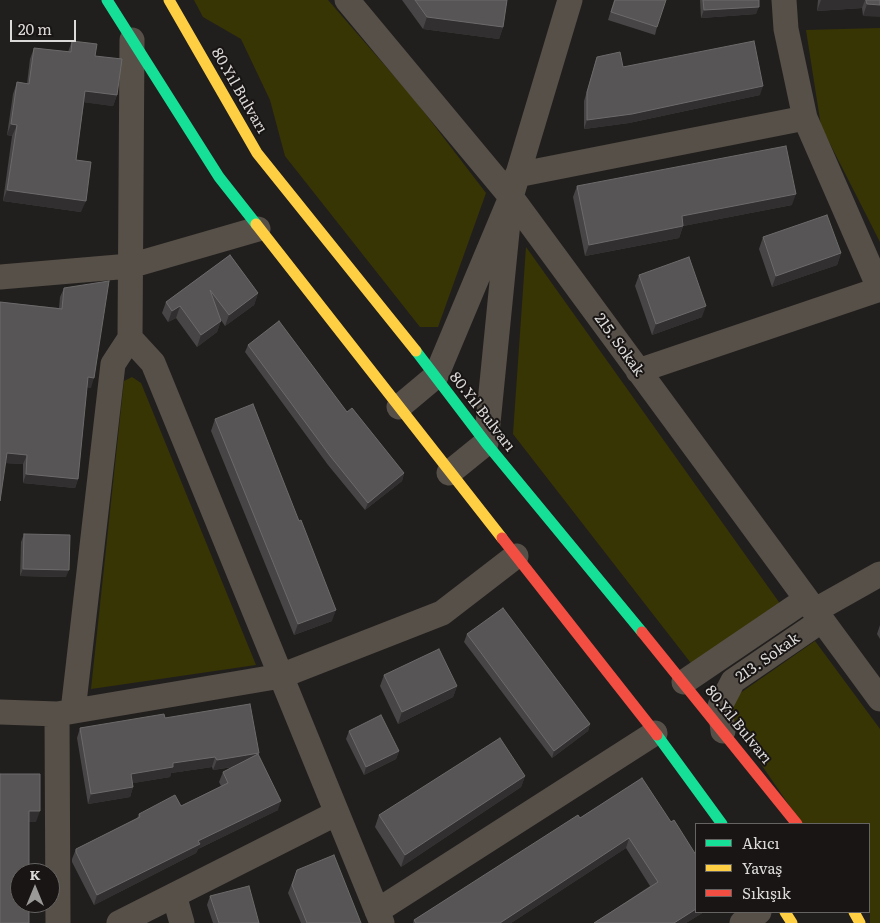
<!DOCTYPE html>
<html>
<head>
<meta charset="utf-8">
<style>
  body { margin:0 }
  #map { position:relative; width:880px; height:923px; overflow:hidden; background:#211f1e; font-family:Literata,serif }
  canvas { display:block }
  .legend { position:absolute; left:695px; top:823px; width:175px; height:90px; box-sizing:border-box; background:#181514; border:1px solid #666463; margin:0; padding:6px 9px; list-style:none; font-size:15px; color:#dcdad9 }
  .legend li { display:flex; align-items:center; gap:10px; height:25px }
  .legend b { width:25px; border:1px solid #666463 }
  .north { position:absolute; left:10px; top:863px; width:50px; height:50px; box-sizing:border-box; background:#181514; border:1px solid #666463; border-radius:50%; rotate:0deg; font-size:14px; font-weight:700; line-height:20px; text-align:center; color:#dcdad9 }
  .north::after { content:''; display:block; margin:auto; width:18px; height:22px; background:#9b9998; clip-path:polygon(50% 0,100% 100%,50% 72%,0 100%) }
  .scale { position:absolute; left:10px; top:20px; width:66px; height:22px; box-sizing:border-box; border:2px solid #dcdad9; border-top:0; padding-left:6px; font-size:15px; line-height:18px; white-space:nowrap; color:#dcdad9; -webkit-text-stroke:4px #181514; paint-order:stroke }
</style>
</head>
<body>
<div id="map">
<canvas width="880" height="923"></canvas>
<ul class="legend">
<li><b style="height:6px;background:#16e098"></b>Akıcı</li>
<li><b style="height:6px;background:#ffcf43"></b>Yavaş</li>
<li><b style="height:6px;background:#f24e42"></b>Sıkışık</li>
</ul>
<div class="north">K</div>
<div class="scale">20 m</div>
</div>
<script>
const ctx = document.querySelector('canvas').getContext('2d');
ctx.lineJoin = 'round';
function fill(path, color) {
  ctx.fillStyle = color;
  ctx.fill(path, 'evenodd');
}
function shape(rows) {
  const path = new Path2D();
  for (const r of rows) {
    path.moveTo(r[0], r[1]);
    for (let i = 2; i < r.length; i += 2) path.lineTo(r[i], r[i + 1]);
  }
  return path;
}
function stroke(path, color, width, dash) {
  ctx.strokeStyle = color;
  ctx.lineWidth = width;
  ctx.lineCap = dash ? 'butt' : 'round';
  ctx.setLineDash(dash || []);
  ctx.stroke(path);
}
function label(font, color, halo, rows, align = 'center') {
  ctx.font = font + ' Literata,serif';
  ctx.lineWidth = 4;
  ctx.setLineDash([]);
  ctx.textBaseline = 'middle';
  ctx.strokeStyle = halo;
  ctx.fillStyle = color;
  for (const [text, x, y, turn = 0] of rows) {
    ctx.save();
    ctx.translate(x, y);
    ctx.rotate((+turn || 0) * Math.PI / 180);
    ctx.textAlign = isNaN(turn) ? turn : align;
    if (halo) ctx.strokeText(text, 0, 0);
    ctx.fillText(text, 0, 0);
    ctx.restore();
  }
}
fill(shape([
  [194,0,328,0,414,99,486,193,438,327,420,327,285,156,270,100,241,39,203,17],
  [880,28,880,242,821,126,806,30],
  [526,247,781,605,694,667,513,434],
  [132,377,141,383,256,665,91,689,124,381],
  [815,641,880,729,880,923,870,923,869,824,802,824,728,716,736,696]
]), '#383505');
stroke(shape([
  [347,0,511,197,880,699],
  [784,0,786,29,805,118,880,290],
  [132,40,130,338,153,363,382,923],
  [517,175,805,118],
  [0,277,130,266,258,229],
  [638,371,880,289],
  [399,407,436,376,511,197,570,0],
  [449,473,486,443,508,222],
  [814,611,880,574],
  [684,682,805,600],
  [73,711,113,364,130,338],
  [0,712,57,714,281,676,442,613,516,556],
  [57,714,58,923],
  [723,731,720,706,733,681,821,621],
  [174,895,182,923],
  [377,911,655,733],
  [119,923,337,813],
  [742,923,759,912]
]), '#575048', 25);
stroke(shape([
  [107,0,219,177,256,224],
  [416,351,486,443,642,632],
  [657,735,722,824]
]), '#16e098', 11);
stroke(shape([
  [169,0,257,153,416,351],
  [256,224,502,538],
  [785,912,792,923],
  [854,912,860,923]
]), '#ffcf43', 11);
stroke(shape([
  [502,538,657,735],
  [642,632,797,824]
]), '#f24e42', 11);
fill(shape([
  [402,0,507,0,503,27,499,39,423,29],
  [614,0,657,27,655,35,608,20],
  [700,0,759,0,756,14,701,18],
  [818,0,880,0,863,16,862,8,817,11],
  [72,41,95,56,117,95,113,106,84,102,76,160,81,212,3,201,12,136,7,135,13,94,17,82,27,84,30,59,34,48,68,52],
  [597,57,623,67,760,95,629,123,584,129,584,101],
  [577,186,792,205,683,226,679,238,585,256,573,197],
  [763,237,841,253,837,265,772,287,759,249],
  [230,255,258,293,254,305,225,326,221,320,217,332,197,347,176,318,168,322,162,313,166,302],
  [639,275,702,317,652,335,635,286],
  [64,288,91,388,87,387,78,479,75,488,23,483,23,464,5,463,0,302,59,308,60,297],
  [248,345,347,412,404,473,402,481,365,510,328,465,245,352],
  [215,419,332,621,294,635,211,431],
  [24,534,66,577,20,576,21,542],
  [880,625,880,639,877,634],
  [467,634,590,724,588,731,552,758,464,642],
  [384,675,457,686,453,697,398,724,380,686],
  [165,718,259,753,258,755,278,810,198,849,196,853,94,905,72,862,72,859,76,849,137,818,139,814,181,806,221,786,219,782,223,772,233,767,213,770,212,767,171,773,170,777,133,783,133,787,130,797,88,804,77,738,80,728],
  [349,731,399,751,396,759,364,775,346,739],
  [525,776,521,787,401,867,375,827,379,815],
  [642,778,696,912,704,912,686,923,594,923,650,886,626,848,511,923,413,923,414,920,580,818],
  [297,870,361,923,301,923,288,893],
  [210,896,259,923,213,923,207,905]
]), '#474545');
fill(shape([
  [821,0,865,0,862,8,817,11],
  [867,4,880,5,880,17,863,16],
  [759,7,756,14,701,18,704,10],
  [427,17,503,27,499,39,423,29],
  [763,86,760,95,629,123,584,129,587,120],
  [85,91,117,95,113,106,81,102],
  [11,124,17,125,12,136,7,135],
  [7,190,86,201,81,212,3,201],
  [796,194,792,205,683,226,679,238,585,256,589,245,682,216],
  [841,253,837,265,772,287,776,276],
  [258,293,254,305,225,326,229,315],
  [180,306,176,318,168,322,172,311],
  [706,306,702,317,652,335,656,324],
  [221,321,217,332,197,347,201,335],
  [88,377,94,378,91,388,84,387],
  [7,453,27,455,23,464,3,463],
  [404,473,402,481,365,510,368,503],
  [26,474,78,479,75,488,23,483],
  [23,569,69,570,66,577,20,576],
  [336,610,332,621,294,635,298,624],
  [457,686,453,697,398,724,402,712],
  [590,724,588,731,552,758,554,751],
  [399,751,396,759,364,775,366,767],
  [259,753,255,763,213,770,217,760],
  [215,757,212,767,171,773,170,777,128,784,131,774,173,763],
  [525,776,521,787,401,867,405,855],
  [133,787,130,797,88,804,91,794],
  [281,801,278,810,198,849,196,853,94,905,97,895,198,841],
  [29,811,40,811,36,822,25,822],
  [629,838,626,848,511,923,500,923],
  [696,909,696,912,704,912,686,923,674,923]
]), '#312f2f');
const building = shape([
  [415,0,507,0,503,27,427,17,415,0],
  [615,0,666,0,657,27,611,12,615,0],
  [703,0,759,0,759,7,704,10,703,0],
  [866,0,880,0,880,5,867,4,866,0],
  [72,41,97,44,95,56,122,59,117,95,85,91,76,160,91,162,86,201,7,190,17,125,11,124,17,82,29,84,34,48,71,52,72,41],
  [754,41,763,86,632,114,587,120,587,92,597,57,620,52,623,67,754,41],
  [786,146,796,194,682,216,683,226,589,245,577,186,786,146],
  [827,215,841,253,776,276,763,237,827,215],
  [230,255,258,293,229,315,210,290,221,321,201,335,180,306,172,311,166,302,230,255],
  [689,257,706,306,656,324,639,275,689,257],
  [109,281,94,378,88,377,78,479,26,474,27,455,7,453,0,501,0,302,62,309,64,288,109,281],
  [279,321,347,412,352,408,404,473,368,503,331,457,248,345,279,321],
  [253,404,299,521,301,520,336,610,298,624,215,419,253,404],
  [24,534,70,535,69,570,23,569,24,534],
  [503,608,590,724,554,751,467,634,503,608],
  [439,649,457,686,402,712,384,675,439,649],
  [250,704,259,753,217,760,215,757,173,763,173,767,131,774,133,787,91,794,80,728,164,714,165,718,250,704],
  [381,715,399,751,366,767,349,731,381,715],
  [500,738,525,776,405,855,379,815,500,738],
  [258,754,281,801,198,841,200,844,97,895,76,852,76,849,140,817,139,814,175,795,181,806,228,783,223,772,258,754],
  [0,774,40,774,40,811,29,811,29,873,20,873,20,903,29,903,29,923,0,923,0,774],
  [642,778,671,822,674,820,696,855,696,909,674,923,594,923,658,882,629,838,500,923,416,923,414,920,578,815,580,818,642,778],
  [334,855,361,923,307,923,292,885,297,870,334,855],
  [249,886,259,923,219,923,210,896,249,886]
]);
fill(building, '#575555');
stroke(building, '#6c6a6a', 1);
label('15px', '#dcdad9', '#181514', [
  ["80.Yıl Bulvarı",239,91,60],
  ["215. Sokak",619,345,54],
  ["80.Yıl Bulvarı",482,412,52],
  ["213. Sokak",768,658,-35],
  ["80.Yıl Bulvarı",738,725,51]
]);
</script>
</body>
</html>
